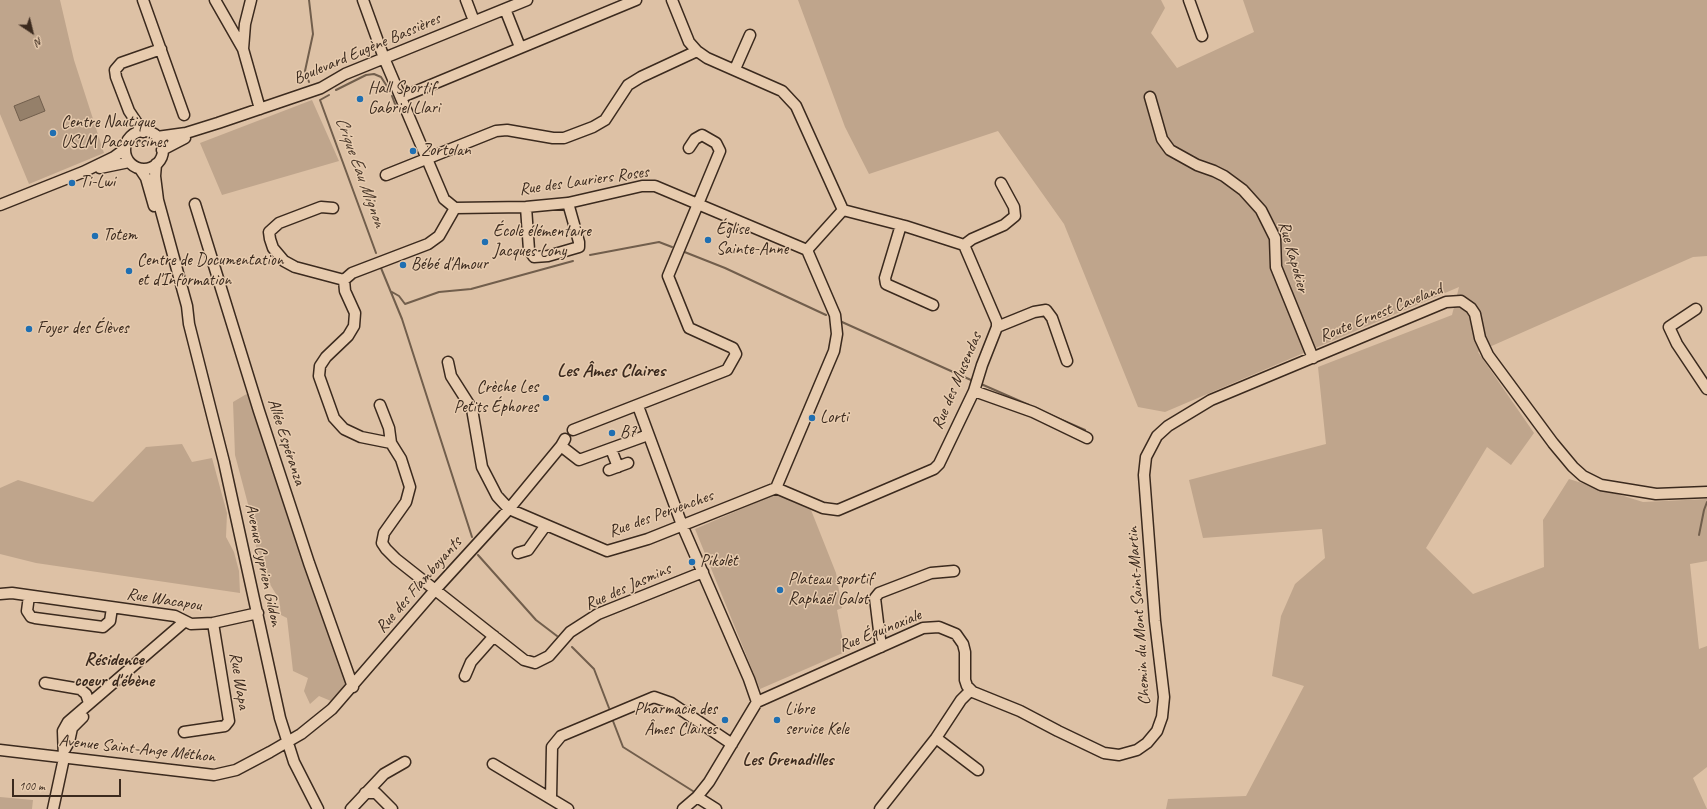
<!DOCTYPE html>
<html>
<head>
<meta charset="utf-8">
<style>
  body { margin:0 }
  #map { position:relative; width:1707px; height:809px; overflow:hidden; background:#ddc1a5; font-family:Caveat,sans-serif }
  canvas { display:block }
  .north { position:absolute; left:12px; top:12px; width:40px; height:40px; -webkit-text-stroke:3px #e7cbae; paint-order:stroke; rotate:145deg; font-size:11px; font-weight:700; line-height:16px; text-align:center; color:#3b2a1e }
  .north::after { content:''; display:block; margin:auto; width:14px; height:18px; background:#3b2a1e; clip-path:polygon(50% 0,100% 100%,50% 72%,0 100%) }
  .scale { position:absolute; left:12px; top:779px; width:109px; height:18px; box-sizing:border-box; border:2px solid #3b2a1e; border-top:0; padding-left:5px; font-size:12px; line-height:14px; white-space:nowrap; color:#3b2a1e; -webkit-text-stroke:3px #e7cbae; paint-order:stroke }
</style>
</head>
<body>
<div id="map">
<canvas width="1707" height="809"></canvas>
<div class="north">N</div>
<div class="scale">100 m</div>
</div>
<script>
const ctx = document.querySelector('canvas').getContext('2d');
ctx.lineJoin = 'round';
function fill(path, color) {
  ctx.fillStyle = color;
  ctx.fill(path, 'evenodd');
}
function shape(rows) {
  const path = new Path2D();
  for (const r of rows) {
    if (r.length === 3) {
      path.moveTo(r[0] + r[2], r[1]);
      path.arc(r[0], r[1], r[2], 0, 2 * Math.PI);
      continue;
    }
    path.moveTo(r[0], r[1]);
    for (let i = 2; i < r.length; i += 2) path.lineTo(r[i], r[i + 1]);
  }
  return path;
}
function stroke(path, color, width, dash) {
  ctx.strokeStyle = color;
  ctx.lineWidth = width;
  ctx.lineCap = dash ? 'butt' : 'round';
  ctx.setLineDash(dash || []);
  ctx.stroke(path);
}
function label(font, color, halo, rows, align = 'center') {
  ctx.font = font + ' Caveat,sans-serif';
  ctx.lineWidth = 3;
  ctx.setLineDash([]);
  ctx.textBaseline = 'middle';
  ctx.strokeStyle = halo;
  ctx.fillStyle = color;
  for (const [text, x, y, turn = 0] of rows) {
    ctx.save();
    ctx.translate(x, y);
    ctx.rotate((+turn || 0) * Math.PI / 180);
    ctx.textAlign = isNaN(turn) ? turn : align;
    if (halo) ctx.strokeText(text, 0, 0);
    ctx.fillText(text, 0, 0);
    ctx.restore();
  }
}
fill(shape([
  [0,0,60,0,74,60,104,153,29,184,0,114],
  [798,0,1161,0,1165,8,1151,33,1177,68,1254,32,1243,0,1707,0,1707,256,1693,257,1478,352,1534,433,1511,465,1487,447,1426,548,1473,594,1544,567,1543,520,1569,479,1643,502,1707,499,1707,561,1690,564,1699,649,1707,646,1707,767,1693,778,1707,809,1166,809,1168,799,1246,796,1304,686,1272,676,1281,616,1295,584,1325,558,1322,529,1203,538,1189,480,1326,444,1318,367,1452,315,1459,287,1165,412,1138,407,1064,224,998,131,869,174,845,127],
  [312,100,339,161,222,195,200,143],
  [250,392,348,685,331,701,319,696,310,704,304,691,308,678,293,671,287,618,281,615,279,599,260,568,249,508,235,455,233,402],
  [182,444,192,462,212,458,227,513,226,537,234,552,239,571,240,593,36,563,0,554,0,488,18,480,93,502,146,447],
  [776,494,811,510,836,573,842,608,837,610,845,652,760,689,695,529],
  [0,797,33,800,32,809,0,809]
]), '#bfa58c');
const water = shape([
  [39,96,45,111,20,121,14,106,39,96]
]);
fill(water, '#95806a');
stroke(water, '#715e4c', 1);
stroke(shape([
  [309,0,313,34,305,71,309,82],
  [336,90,366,75,374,74,381,77,390,91],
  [329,95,320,100,376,253],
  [392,96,395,104],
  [682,251,725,268,826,315],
  [590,255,659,242,672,247],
  [381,268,402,319,472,537],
  [392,292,399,296,405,304,439,292,471,289,573,261],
  [842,322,971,380],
  [981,384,1029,405],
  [1046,413,1085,430],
  [1699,535,1704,510,1707,502],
  [478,555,536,620,557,636],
  [572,647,594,669,609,708],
  [613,721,623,747,696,793]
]), '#715e4c', 2);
const minor = shape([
  [143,0,184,115],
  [215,0,243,49,260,109],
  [363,0,384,58,444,199,455,208,526,207,568,203,642,186,655,186,807,250,835,315,837,334,834,351,776,488],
  [466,0,474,21],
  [672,0,689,42,697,51,707,58,782,91,796,106,843,210],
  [1189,0,1202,36],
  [505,9,520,47],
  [243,49,245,24,251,0],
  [735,69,750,35],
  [402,97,636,0],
  [1150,97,1162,139,1170,150,1197,165,1214,171,1224,176,1243,190,1261,210,1275,238,1276,267,1313,358],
  [144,150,19],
  [143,132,129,111,116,77,115,70,121,63,161,49],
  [157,137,186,133,218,123,321,88,345,74,527,0],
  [162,150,185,138],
  [156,164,155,176,158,200,187,306,189,324,224,462,280,718,294,762,318,809],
  [100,168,129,162],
  [140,169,146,178,154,206],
  [386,175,496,131,507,130,553,138,564,138,593,127,605,120,628,85,641,77,697,51],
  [195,204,259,411,309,563,353,687],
  [0,205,83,172,114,157,125,149],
  [526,207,529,250,534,257,548,256,579,247,579,242,568,203],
  [333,208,321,207,279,223,269,232,270,239,273,248,284,261,295,267,344,280],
  [455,208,439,236,428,244,352,273,344,280,345,291,355,313,354,326,348,336,326,357,320,366,319,376,334,418,344,429,361,437,391,443,401,459,410,487,406,502,384,533,382,543,386,549,396,559,524,660,535,663,549,656,570,632,598,614,703,572],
  [901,225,885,278,886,284,933,305],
  [964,245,972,239,1004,225,1015,216,1014,207,1001,183],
  [807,250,843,210],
  [1696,309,1669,327,1677,344,1707,389],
  [997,327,1034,312,1046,310,1052,318,1067,361],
  [448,362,451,376,472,409,482,467,497,496,509,509,607,551,648,539,776,488],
  [974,391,1033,412,1087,438],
  [380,405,389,428,391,443],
  [638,406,682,525,749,679,757,702,709,782,697,797,683,809],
  [573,430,727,370,736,354,733,348,689,328,668,276,720,151,716,143,702,135,695,139,689,148],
  [561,446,579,460,648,435],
  [611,449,618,467],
  [609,470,628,463],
  [776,488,823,508,838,510,934,469,939,464,974,391,982,365,997,327,997,322,964,245,905,226,843,210],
  [518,553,528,550,546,525],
  [0,594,12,593,175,616,191,624,213,623,258,613],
  [29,596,27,611,31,617,35,618,103,627,110,621,112,608],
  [881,647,875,598,879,593,931,573,954,571],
  [465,676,471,662,494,636],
  [45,683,80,689,86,694,89,703],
  [757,702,923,628,939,627,956,634,963,644,965,652,965,680,967,686,973,692,1020,711,1058,731,1104,753,1119,755,1137,750,1147,743,1157,731,1162,717,1164,697,1155,621,1144,475,1146,457,1157,436,1168,426,1211,400,1446,302,1461,301,1471,308,1475,314,1480,338,1488,355,1553,443,1573,467,1583,476,1601,485,1656,494,1707,492],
  [184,732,225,726,229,721,213,623],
  [936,738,978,770],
  [65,749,69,742,72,728,83,717],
  [0,750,214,775,236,770,270,752,301,734,332,709,435,590,509,509,561,446,565,439],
  [493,764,568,809],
  [365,793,376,793,392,809],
  [697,797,716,809],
  [551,798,552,747,561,736,654,697,671,703,732,744],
  [53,809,64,758,63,731,68,722,184,622],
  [351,809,384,774,405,762],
  [880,809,936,738,961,700,971,690]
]);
stroke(minor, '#3b2a1e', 13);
stroke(minor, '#e7cbae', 10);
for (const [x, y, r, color] of [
  [360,99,4,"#1f6fb2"],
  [53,133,4,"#1f6fb2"],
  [413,151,4,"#1f6fb2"],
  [72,183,4,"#1f6fb2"],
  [95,236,4,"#1f6fb2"],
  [708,240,4,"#1f6fb2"],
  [485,242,4,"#1f6fb2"],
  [403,265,4,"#1f6fb2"],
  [129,271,4,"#1f6fb2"],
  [29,329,4,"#1f6fb2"],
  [546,398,4,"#1f6fb2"],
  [812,418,4,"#1f6fb2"],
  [612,433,4,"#1f6fb2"],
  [692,562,4,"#1f6fb2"],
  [780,590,4,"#1f6fb2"],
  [725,720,4,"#1f6fb2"],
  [777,720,4,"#1f6fb2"]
]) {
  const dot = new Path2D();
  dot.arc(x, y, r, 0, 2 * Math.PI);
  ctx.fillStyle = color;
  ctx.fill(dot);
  stroke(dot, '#e7cbae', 1.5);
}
label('17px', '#3b2a1e', '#e7cbae', [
  ["Boulevard Eugène Bassières",367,49,-23],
  ["Rue des Lauriers Roses",584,181,-8],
  ["Rue Kapokier",1293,257,74],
  ["Route Ernest Caveland",1381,313,-22],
  ["Rue des Musendas",957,381,-67],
  ["Allée Espéranza",286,442,72],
  ["Rue des Pervenches",661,514,-20],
  ["Avenue Cyprien Gildon",263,565,78],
  ["Rue des Flamboyants",419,585,-49],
  ["Rue des Jasmins",628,587,-24],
  ["Rue Wacapou",164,600,9],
  ["Chemin du Mont Saint-Martin",1139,616,-94],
  ["Rue Équinoxiale",880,631,-22],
  ["Rue Wapa",239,681,81],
  ["Avenue Saint-Ange Méthon",137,749,6]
]);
label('17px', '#3b2a1e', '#e7cbae', [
  ["Hall Sportif",368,89],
  ["Gabriel Llari",368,109],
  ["Centre Nautique",61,123],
  ["USLM Pacoussines",61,143],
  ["Zortolan",421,151],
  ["Ti-Lwi",80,183],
  ["Église",716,230],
  ["Sainte-Anne",716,250],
  ["École élémentaire",493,232],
  ["Jacques Lony",493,252],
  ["Totem",103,236],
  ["Centre de Documentation",137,261],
  ["et d'Information",137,281],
  ["Bébé d'Amour",411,265],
  ["Foyer des Élèves",37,329],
  ["Crèche Les",538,388,"right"],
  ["Petits Éphores",538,408,"right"],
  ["Lorti",820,418],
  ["B7",620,433],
  ["Pikolèt",700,562],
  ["Plateau sportif",788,580],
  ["Raphaël Galot",788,600],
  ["Pharmacie des",717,710,"right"],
  ["Âmes Claires",717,730,"right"],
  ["Libre",785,710],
  ["service Kele",785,730]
], 'left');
label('italic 18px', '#4d3b2d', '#e7cbae', [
  ["Crique Eau Mignon",360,172,70]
]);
label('bold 18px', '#3b2a1e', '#e7cbae', [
  ["Résidence",114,660],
  ["coeur d'ébène",114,681],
  ["Les Grenadilles",788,760]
]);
label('bold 19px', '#3b2a1e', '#e7cbae', [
  ["Les Âmes Claires",611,371]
]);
</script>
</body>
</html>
